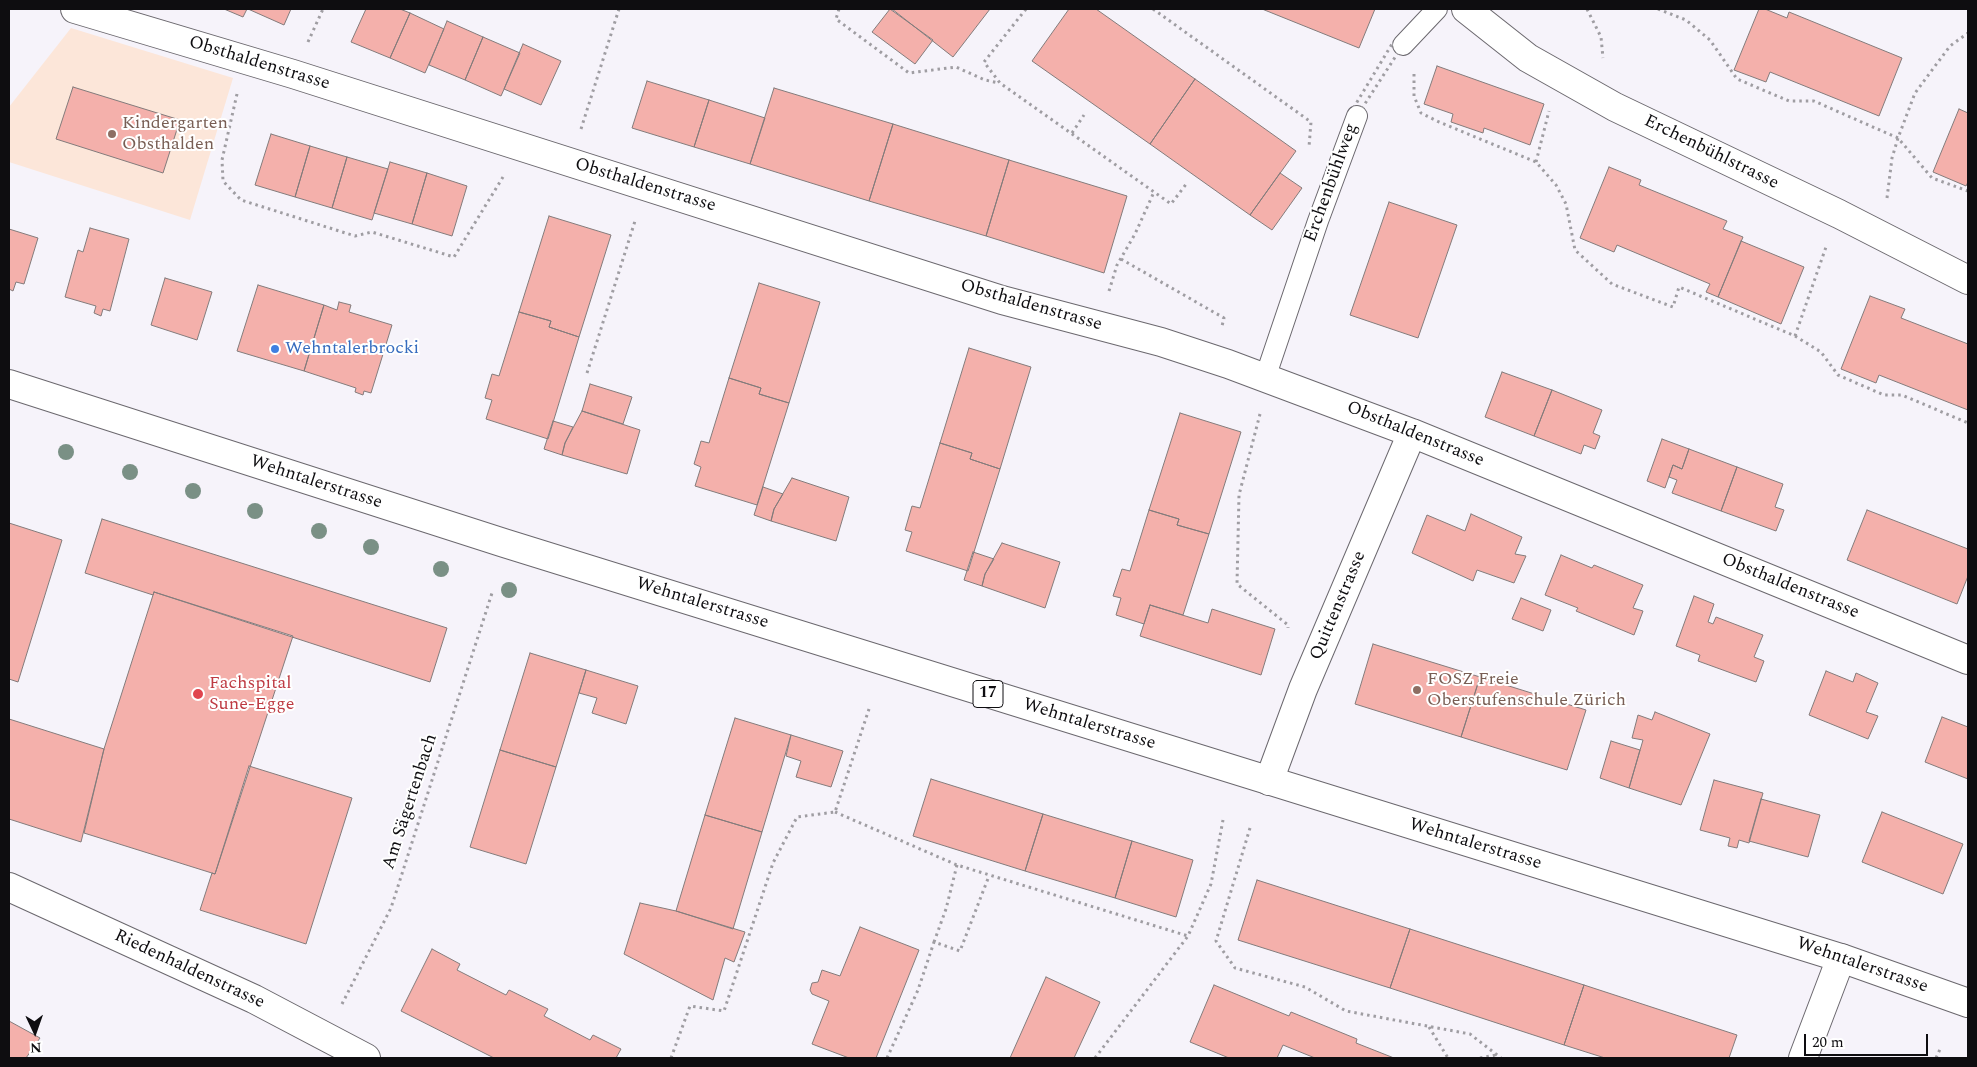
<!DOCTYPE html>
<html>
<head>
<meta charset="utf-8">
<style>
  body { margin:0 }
  #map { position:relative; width:1977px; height:1067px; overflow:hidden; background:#f6f3fa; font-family:Spectral,serif }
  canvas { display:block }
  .frame { position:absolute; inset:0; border:10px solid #0e0d10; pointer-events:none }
  .north { position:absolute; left:10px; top:1007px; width:50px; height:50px; -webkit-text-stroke:4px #fff; paint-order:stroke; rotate:177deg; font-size:14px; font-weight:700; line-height:20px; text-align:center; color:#0e0d10 }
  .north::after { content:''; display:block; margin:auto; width:18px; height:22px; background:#0e0d10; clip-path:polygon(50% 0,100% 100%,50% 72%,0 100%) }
  .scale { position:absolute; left:1804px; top:1034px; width:124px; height:22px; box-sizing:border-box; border:2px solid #0e0d10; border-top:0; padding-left:6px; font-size:15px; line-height:18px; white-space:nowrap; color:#0e0d10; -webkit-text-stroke:4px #fff; paint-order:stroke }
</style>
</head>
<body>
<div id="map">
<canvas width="1977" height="1067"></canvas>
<div class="frame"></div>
<div class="north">N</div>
<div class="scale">20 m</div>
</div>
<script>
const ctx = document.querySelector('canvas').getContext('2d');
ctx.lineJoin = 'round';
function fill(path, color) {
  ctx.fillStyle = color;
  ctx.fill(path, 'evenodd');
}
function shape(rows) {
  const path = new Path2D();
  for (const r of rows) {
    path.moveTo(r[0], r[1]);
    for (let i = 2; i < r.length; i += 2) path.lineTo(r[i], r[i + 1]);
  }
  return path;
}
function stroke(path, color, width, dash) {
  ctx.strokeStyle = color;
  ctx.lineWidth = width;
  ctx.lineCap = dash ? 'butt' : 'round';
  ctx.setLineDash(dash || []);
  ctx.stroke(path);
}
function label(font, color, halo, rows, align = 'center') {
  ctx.font = font + ' Spectral,serif';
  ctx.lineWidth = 4;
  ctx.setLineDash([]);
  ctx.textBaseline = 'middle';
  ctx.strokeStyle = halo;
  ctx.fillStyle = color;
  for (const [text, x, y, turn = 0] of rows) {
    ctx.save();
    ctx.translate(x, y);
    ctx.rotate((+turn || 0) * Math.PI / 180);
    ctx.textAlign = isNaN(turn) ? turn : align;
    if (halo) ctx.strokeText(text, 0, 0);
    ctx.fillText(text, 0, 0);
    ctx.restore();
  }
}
fill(shape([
  [71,28,233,78,190,220,9,162,9,107]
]), '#fce6d9');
const building = shape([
  [224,9,247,9,243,17,224,9],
  [248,9,291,9,284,25,248,9],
  [366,9,400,9,410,13,390,58,351,42,366,9],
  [890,9,933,40,915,64,872,32,890,9],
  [892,9,990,9,953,57,892,9],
  [1069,9,1096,9,1195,79,1150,144,1032,61,1069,9],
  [1262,9,1375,9,1359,48,1262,9],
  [1759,9,1765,9,1787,18,1789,12,1902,58,1879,116,1770,72,1766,82,1734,70,1759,9],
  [410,13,444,29,425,73,390,58,410,13],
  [447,21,483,37,465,80,429,65,447,21],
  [483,37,520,53,501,96,465,80,483,37],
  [523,44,561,61,541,105,504,89,523,44],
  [1437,66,1544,104,1530,145,1484,128,1483,133,1451,122,1453,114,1424,104,1437,66],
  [1195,79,1296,151,1250,215,1150,144,1195,79],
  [647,81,709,100,694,147,632,128,647,81],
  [73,87,180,120,163,173,56,139,73,87],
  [774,88,893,124,869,201,750,164,774,88],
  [709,100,765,118,750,164,694,147,709,100],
  [1959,109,1968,113,1968,182,1966,186,1933,172,1959,109],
  [893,124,1009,160,986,236,869,201,893,124],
  [271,134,310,146,295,197,255,185,271,134],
  [310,146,347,157,332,208,295,197,310,146],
  [347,157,388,169,372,220,332,208,347,157],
  [1009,160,1127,196,1104,273,986,236,1009,160],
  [390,162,427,173,412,224,374,213,390,162],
  [1609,167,1641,180,1639,185,1727,221,1723,229,1743,237,1718,297,1706,292,1710,284,1617,245,1614,252,1580,238,1609,167],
  [427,173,467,186,452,236,412,224,427,173],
  [1280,173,1302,188,1272,230,1250,215,1280,173],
  [1389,202,1457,225,1418,338,1350,315,1389,202],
  [549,216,611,235,579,337,549,327,551,321,519,312,549,216],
  [90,228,129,239,110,311,103,309,101,316,94,313,96,306,65,297,78,250,83,252,90,228],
  [9,229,38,238,24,284,16,282,13,291,9,289,9,229],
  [1741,241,1804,267,1781,324,1718,297,1741,241],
  [165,278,212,292,197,340,151,325,165,278],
  [759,283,820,302,789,403,759,394,761,388,729,378,759,283],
  [258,285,324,305,304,371,237,351,258,285],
  [1870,296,1905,309,1901,318,1968,344,1968,410,1879,375,1876,383,1841,369,1870,296],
  [339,302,351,305,349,312,392,325,371,393,364,391,363,395,355,392,356,388,304,371,324,305,337,310,339,302],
  [519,312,551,321,549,327,579,337,548,439,486,419,492,400,485,398,492,374,499,376,519,312],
  [969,348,1031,367,1000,469,970,459,972,453,940,443,969,348],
  [1502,372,1552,390,1534,436,1485,417,1502,372],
  [729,378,761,388,759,394,789,403,757,505,695,486,701,467,694,464,701,441,709,443,729,378],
  [590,384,632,397,623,424,582,411,590,384],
  [1552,390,1602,410,1593,433,1600,436,1595,449,1584,445,1581,454,1534,436,1552,390],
  [582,411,640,430,627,474,562,455,565,443,582,411],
  [1180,413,1241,432,1209,534,1177,525,1179,519,1149,510,1180,413],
  [553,421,573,427,565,443,562,455,544,449,553,421],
  [1662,439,1689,449,1682,469,1673,465,1665,488,1647,481,1662,439],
  [940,443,972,453,970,459,1000,469,968,571,906,551,912,532,905,530,912,506,920,508,940,443],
  [1689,449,1737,467,1721,511,1672,493,1677,480,1669,477,1673,465,1682,469,1689,449],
  [1737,467,1783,484,1775,507,1784,510,1776,531,1721,511,1737,467],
  [792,478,849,497,836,541,771,521,774,509,792,478],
  [763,487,783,494,774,509,771,521,754,515,763,487],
  [1149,510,1179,519,1177,525,1209,534,1183,615,1150,605,1144,624,1116,615,1121,598,1113,596,1122,569,1130,571,1149,510],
  [1867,510,1968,549,1968,576,1957,604,1847,560,1867,510],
  [1471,514,1522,537,1515,554,1526,556,1514,583,1477,570,1473,581,1412,553,1427,515,1465,531,1471,514],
  [102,519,447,628,430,682,154,592,153,595,85,573,102,519],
  [9,523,62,540,18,682,9,679,9,523],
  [1002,543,1060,562,1045,608,982,586,985,574,1002,543],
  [973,552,994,559,985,574,982,586,964,580,973,552],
  [1561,555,1592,568,1594,565,1643,585,1633,608,1643,611,1634,635,1576,611,1578,608,1545,595,1561,555],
  [154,592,293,636,215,874,84,833,104,749,154,592],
  [1694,596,1714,604,1708,622,1713,624,1716,617,1763,635,1754,657,1764,661,1756,682,1698,661,1700,655,1676,646,1694,596],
  [1521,598,1551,610,1543,631,1512,619,1521,598],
  [1150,605,1208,623,1212,609,1275,629,1261,675,1140,636,1150,605],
  [1373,644,1480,677,1461,737,1355,704,1373,644],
  [530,653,586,670,556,767,500,750,530,653],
  [586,670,638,686,626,724,592,713,597,698,579,693,586,670],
  [1826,671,1853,682,1856,673,1878,683,1866,712,1878,716,1868,739,1809,715,1826,671],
  [1480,677,1586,710,1567,770,1461,737,1480,677],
  [1655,712,1710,734,1681,805,1629,788,1643,740,1632,738,1638,715,1652,720,1655,712],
  [1942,717,1968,727,1968,779,1925,762,1942,717],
  [735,718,791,735,762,832,705,815,735,718],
  [9,719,104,749,81,842,9,819,9,719],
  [791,735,843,751,831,787,796,777,801,761,786,756,791,735],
  [1611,741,1640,750,1629,788,1600,778,1611,741],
  [500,750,556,767,526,864,470,847,500,750],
  [249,766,352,798,306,944,200,910,212,873,215,874,249,766],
  [931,779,1043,814,1025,871,913,836,931,779],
  [1714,780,1763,793,1749,843,1739,840,1737,848,1728,846,1730,838,1700,830,1714,780],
  [1761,799,1820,815,1808,857,1749,841,1761,799],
  [1882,812,1963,844,1943,894,1862,862,1882,812],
  [1043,814,1132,841,1115,898,1025,871,1043,814],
  [705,815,762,832,733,929,676,911,705,815],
  [1132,841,1193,860,1176,917,1115,898,1132,841],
  [1257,880,1410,929,1390,988,1238,940,1257,880],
  [640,903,676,911,745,932,734,962,725,958,713,1000,624,954,640,903],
  [860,927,919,950,876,1058,849,1058,812,1044,829,1001,812,994,810,990,812,983,818,982,822,970,840,976,860,927],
  [1410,929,1584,985,1564,1045,1390,988,1410,929],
  [432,949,460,964,457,970,506,995,509,990,548,1009,544,1016,590,1040,593,1035,621,1049,616,1058,494,1058,401,1011,432,949],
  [1046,977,1100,1002,1074,1058,1010,1058,1046,977],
  [1214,985,1289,1016,1291,1012,1357,1039,1356,1043,1394,1058,1315,1058,1283,1045,1277,1058,1229,1058,1190,1042,1214,985],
  [1584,985,1737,1035,1729,1058,1605,1058,1564,1045,1584,985],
  [9,1021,40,1038,26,1058,9,1058,9,1021]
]);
fill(building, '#f4b0ab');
stroke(building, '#837b7b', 1);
const service = shape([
  [1403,45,1437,9],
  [1265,378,1318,221,1357,116]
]);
const minor = shape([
  [75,9,293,74,1002,300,1161,342,1228,364,1412,433,1968,660],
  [1466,9,1528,58,1615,107,1839,214,1968,280],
  [1269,781,1303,689,1412,433],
  [9,887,254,999,366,1058],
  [1803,1058,1841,958]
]);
const primary = shape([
  [9,384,504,543,1841,958,1968,1003]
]);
stroke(service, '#6b686e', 22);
stroke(minor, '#6b686e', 30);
stroke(primary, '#6b686e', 30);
stroke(shape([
  [839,9,836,19,909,73,956,67,985,80,999,83],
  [1026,9,984,62,1000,83,1171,204,1187,183],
  [1153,9,1311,122,1309,147],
  [1587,9,1601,37,1603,58],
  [1658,9,1686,20,1710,40,1737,79,1789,101,1814,101,1898,138,1932,178,1968,191],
  [308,42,323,9],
  [1392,44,1403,45,1357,116,1354,107,1392,44],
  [1414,74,1414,96,1421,113,1439,122,1536,162,1556,185,1566,204,1575,250,1612,284,1673,307,1679,287,1795,336,1821,352,1838,375,1884,395,1902,395,1968,423],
  [237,94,222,160,223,181,241,200,355,236,372,232,454,257,503,177],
  [581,129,619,9],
  [1072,133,1084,115],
  [1536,162,1549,111],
  [1887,198,1892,158,1898,138,1915,93,1950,46,1968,33],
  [1121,259,1224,318,1222,326],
  [1109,291,1117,265,1135,234,1154,192],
  [1795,336,1826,247],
  [587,373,635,221],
  [1260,414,1239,495,1237,584,1288,625,1288,628],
  [835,812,957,865,1188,936],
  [1250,828,1216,941,1235,968,1305,987,1346,1011,1470,1034,1501,1058],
  [934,942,946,909,957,865],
  [342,1004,391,908,492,593],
  [1429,1027,1448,1058],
  [671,1058,690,1006,724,1011,773,863,797,817,835,812,869,709],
  [887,1058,918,990,934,942,960,951,989,876],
  [1095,1058,1188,936,1211,884,1223,820],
  [1480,1058,1496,1055],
  [1936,1058,1941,1047]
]), '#9f9da2', 3, [2.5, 4]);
stroke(service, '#fff', 20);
stroke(minor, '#fff', 28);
stroke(primary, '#fff', 28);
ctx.fillStyle = '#7a9085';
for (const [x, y] of [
  [66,452],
  [130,472],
  [193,491],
  [255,511],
  [319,531],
  [371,547],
  [441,569],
  [509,590]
]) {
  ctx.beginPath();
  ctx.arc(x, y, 8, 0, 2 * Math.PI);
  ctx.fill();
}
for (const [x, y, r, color] of [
  [112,134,5,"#8d6e63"],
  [275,349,5,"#3f7fe0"],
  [1417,690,5,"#8d6e63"],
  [198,694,6,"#e0444e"]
]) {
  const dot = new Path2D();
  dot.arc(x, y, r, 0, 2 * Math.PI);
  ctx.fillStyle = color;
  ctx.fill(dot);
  stroke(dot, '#fff', 2);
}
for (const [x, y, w] of [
  [988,694,30]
]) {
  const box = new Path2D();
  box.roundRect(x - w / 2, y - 13.5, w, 27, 4);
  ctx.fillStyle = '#fff';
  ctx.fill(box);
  stroke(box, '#0e0d10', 1);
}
label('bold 16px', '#0e0d10', null, [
  ["17",988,694]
]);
label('18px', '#0e0d10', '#fff', [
  ["Obsthaldenstrasse",259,64,17],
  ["Erchenbühlstrasse",1711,153,26],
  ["Erchenbühlweg",1332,183,-70],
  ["Obsthaldenstrasse",645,186,17],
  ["Obsthaldenstrasse",1031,306,16],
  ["Obsthaldenstrasse",1415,435,22],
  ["Wehntalerstrasse",316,483,18],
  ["Obsthaldenstrasse",1790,587,22],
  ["Wehntalerstrasse",702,604,17],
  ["Quittenstrasse",1339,606,-67],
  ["Wehntalerstrasse",1089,725,17],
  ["Am Sägertenbach",411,802,-72],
  ["Wehntalerstrasse",1475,845,17],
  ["Wehntalerstrasse",1862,966,19],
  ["Riedenhaldenstrasse",189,970,25]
]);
label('18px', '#785e54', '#fff', [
  ["Kindergarten",122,124],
  ["Obsthalden",122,145],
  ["FOSZ Freie",1427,680],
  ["Oberstufenschule Zürich",1427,701]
], 'left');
label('18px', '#366cbe', '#fff', [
  ["Wehntalerbrocki",285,349]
], 'left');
label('18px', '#be3a42', '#fff', [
  ["Fachspital",209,684],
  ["Sune-Egge",209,705]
], 'left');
</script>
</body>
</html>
